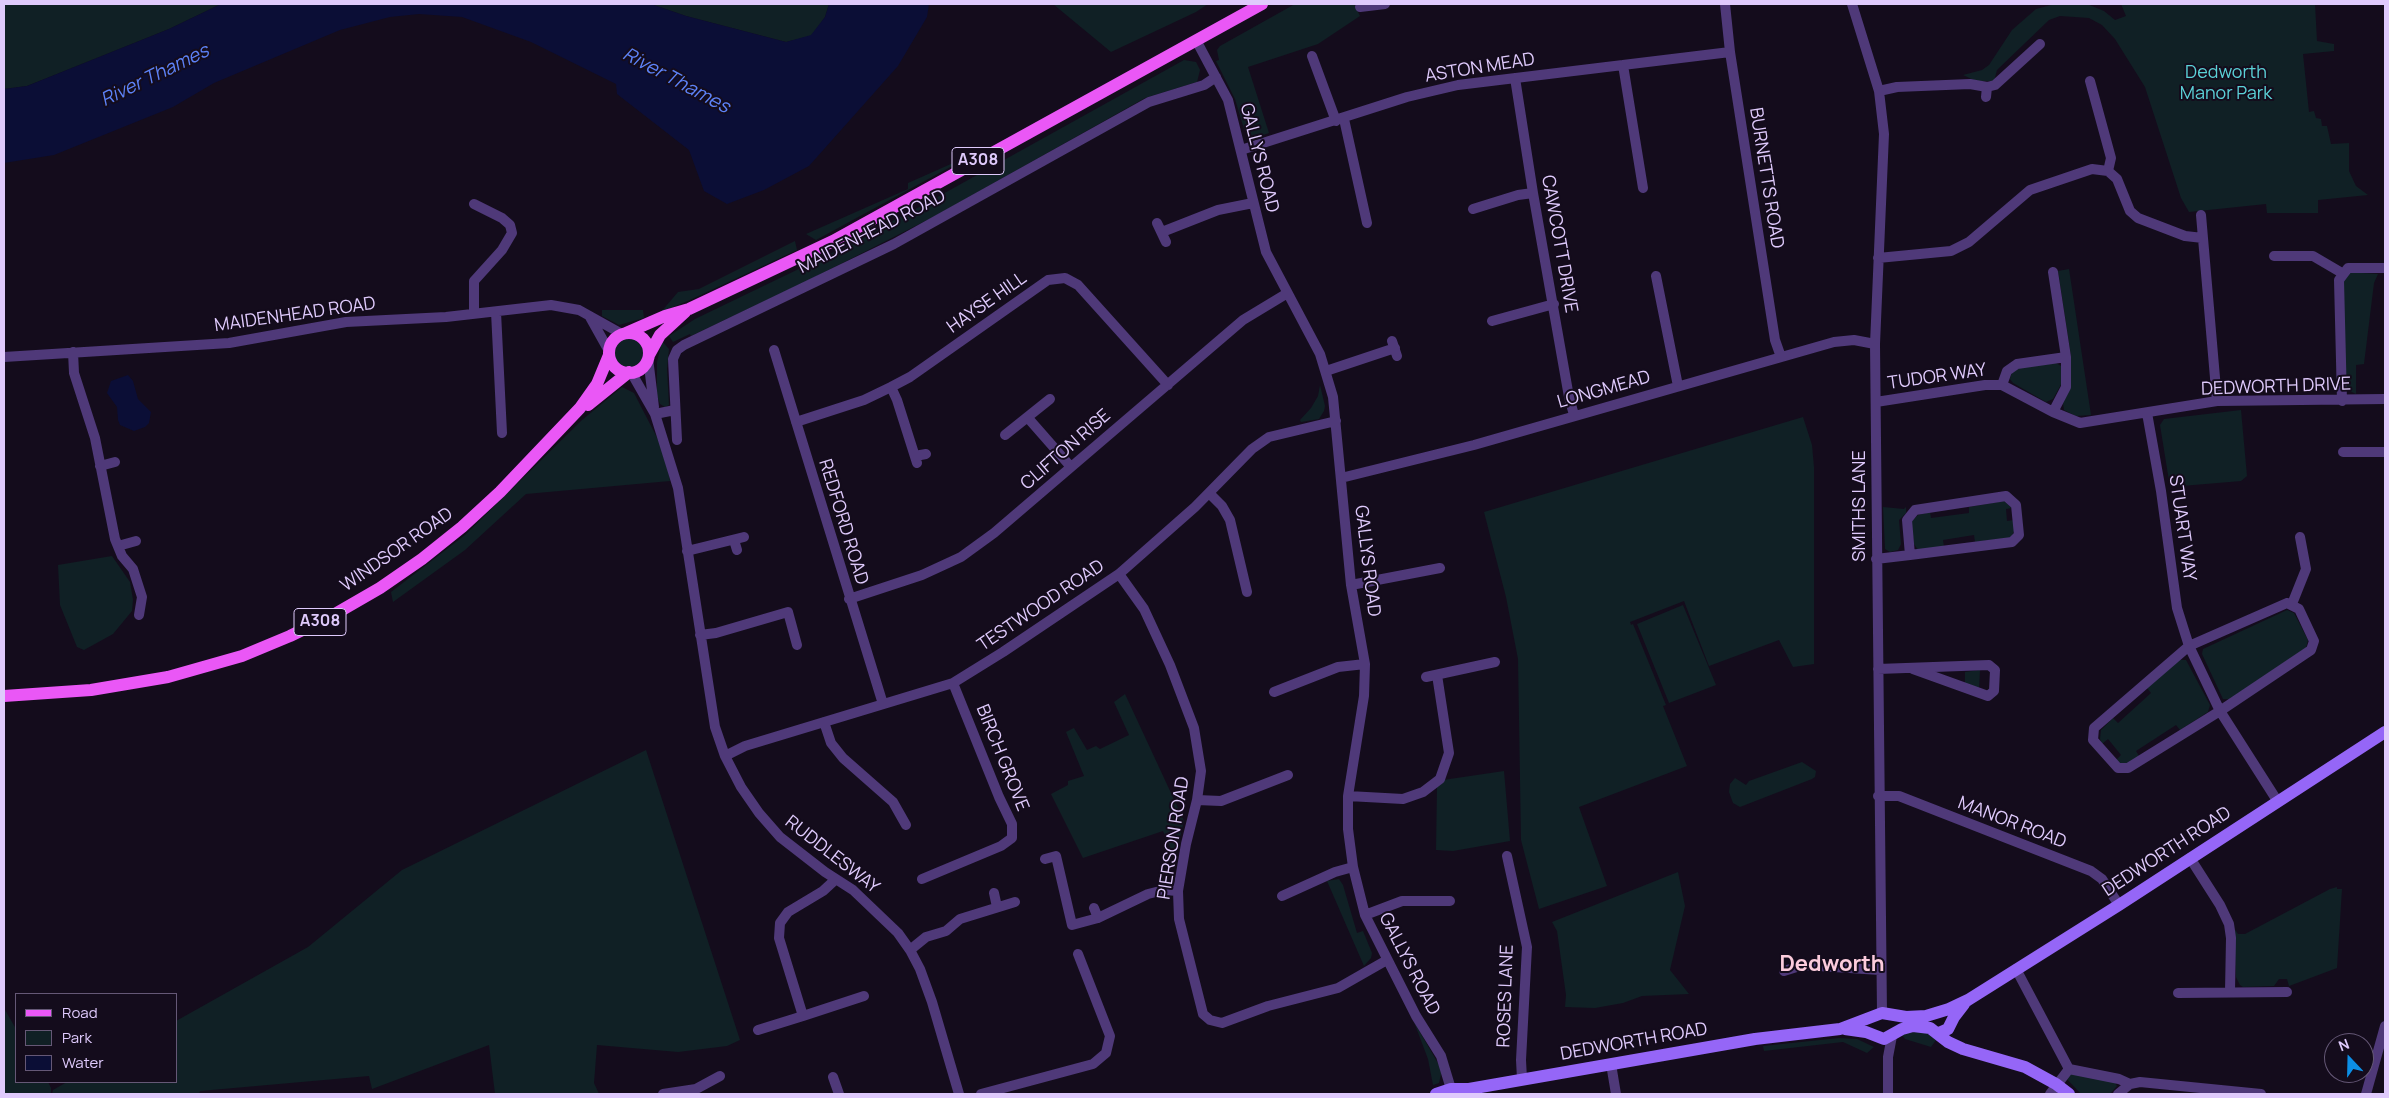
<!DOCTYPE html>
<html>
<head>
<meta charset="utf-8">
<style>
  body { margin:0 }
  #map { position:relative; width:2389px; height:1098px; overflow:hidden; background:#140c1c; font-family:Manrope,sans-serif }
  canvas { display:block }
  .frame { position:absolute; inset:0; border:5px solid #dfcafc; pointer-events:none }
  .legend { position:absolute; left:15px; top:993px; width:162px; height:90px; box-sizing:border-box; background:#140c1c; border:1px solid #655876; margin:0; padding:6px 9px; list-style:none; font-size:15px; color:#dfcafc }
  .legend li { display:flex; align-items:center; gap:10px; height:25px }
  .legend b { width:25px; border:1px solid #655876 }
  .north { position:absolute; left:2324px; top:1033px; width:50px; height:50px; box-sizing:border-box; background:#140c1c; border:1px solid #655876; border-radius:50%; rotate:339deg; font-size:14px; font-weight:700; line-height:20px; text-align:center; color:#dfcafc }
  .north::after { content:''; display:block; margin:auto; width:18px; height:22px; background:#0c8fe6; clip-path:polygon(50% 0,100% 100%,50% 72%,0 100%) }
</style>
</head>
<body>
<div id="map">
<canvas width="2389" height="1098"></canvas>
<div class="frame"></div>
<ul class="legend">
<li><b style="height:6px;background:#ea57f6"></b>Road</li>
<li><b style="height:14px;background:#102025"></b>Park</li>
<li><b style="height:14px;background:#0b0e36"></b>Water</li>
</ul>
<div class="north">N</div>
</div>
<script>
const ctx = document.querySelector('canvas').getContext('2d');
ctx.lineJoin = 'round';
function fill(path, color) {
  ctx.fillStyle = color;
  ctx.fill(path, 'evenodd');
}
function shape(rows) {
  const path = new Path2D();
  for (const r of rows) {
    if (r.length === 3) {
      path.moveTo(r[0] + r[2], r[1]);
      path.arc(r[0], r[1], r[2], 0, 2 * Math.PI);
      continue;
    }
    path.moveTo(r[0], r[1]);
    for (let i = 2; i < r.length; i += 2) path.lineTo(r[i], r[i + 1]);
  }
  return path;
}
function stroke(path, color, width, dash) {
  ctx.strokeStyle = color;
  ctx.lineWidth = width;
  ctx.lineCap = dash ? 'butt' : 'round';
  ctx.setLineDash(dash || []);
  ctx.stroke(path);
}
function label(font, color, halo, rows, align = 'center') {
  ctx.font = font + ' Manrope,sans-serif';
  ctx.lineWidth = 4;
  ctx.setLineDash([]);
  ctx.textBaseline = 'middle';
  ctx.strokeStyle = halo;
  ctx.fillStyle = color;
  for (const [text, x, y, turn = 0] of rows) {
    ctx.save();
    ctx.translate(x, y);
    ctx.rotate((+turn || 0) * Math.PI / 180);
    ctx.textAlign = isNaN(turn) ? turn : align;
    if (halo) ctx.strokeText(text, 0, 0);
    ctx.fillText(text, 0, 0);
    ctx.restore();
  }
}
fill(shape([
  [4,4,221,4,169,29,27,86,4,89],
  [651,4,829,4,825,17,811,36,786,42,686,16],
  [1053,4,1208,4,1196,12,1111,52],
  [1295,4,1354,4,1360,16,1318,44,1248,67,1269,133,1254,138,1244,129,1235,99,1216,61,1219,60,1217,50,1220,46],
  [2055,4,2087,4,2104,11,2115,20,2126,16,2121,4,2315,4,2317,41,2334,44,2334,51,2303,54,2309,112,2314,111,2316,118,2321,119,2322,126,2327,126,2331,144,2349,143,2349,171,2356,186,2368,195,2318,200,2318,213,2267,213,2266,204,2189,212,2181,198,2145,87,2115,39,2102,25,2089,18,2060,16,2049,20,1997,70,1994,81,1976,81,1963,75,1982,70,1989,65,2012,30,2036,9],
  [1184,60,1196,62,1200,70,1197,82,1145,98,937,215,809,280,691,336,690,334,673,342,669,336,695,319,834,252,923,205],
  [978,152,816,240,806,234,908,189,908,183],
  [795,241,797,250,690,300,661,312,678,292,699,289],
  [2069,269,2091,415,2076,416,2064,410,2063,403,2069,387,2071,356,2058,271],
  [2347,272,2378,274,2374,283,2364,364,2356,365,2356,394,2344,388,2342,279],
  [602,310,643,310,644,318,619,325,602,316],
  [629,352,15],
  [662,341,669,349,667,369,669,405,665,407,660,404,657,396,657,362],
  [2056,363,2061,366,2064,379,2053,399,2046,402,2013,383,2010,379,2012,371,2016,368],
  [1320,385,1325,406,1324,411,1319,419,1301,422,1300,420,1311,408,1318,396],
  [622,387,634,393,665,453,670,481,526,494,465,550,393,602,391,592,465,535,582,420],
  [2241,410,2247,476,2241,481,2170,487,2160,425,2164,419],
  [1803,417,1812,445,1814,467,1814,664,1793,667,1779,640,1709,666,1684,601,1630,622,1631,625,1633,624,1666,705,1663,706,1687,766,1579,807,1607,886,1539,909,1521,840,1518,659,1506,597,1484,512],
  [2004,501,2012,508,2006,509,2007,521,2014,520,2014,531,2011,538,1975,542,1974,535,1943,540,1944,547,1918,550,1914,544,1911,522,1918,515,1930,512,1931,518,1969,513,1969,507],
  [1883,507,1904,509,1906,507,1906,513,1899,520,1901,544,1898,550,1890,552,1885,549],
  [112,556,130,582,133,600,132,611,113,634,84,650,77,647,60,605,58,565],
  [1683,605,1716,685,1669,703,1637,624],
  [2287,610,2294,613,2308,640,2306,648,2230,699,2223,699,2202,654,2203,649],
  [2179,660,2186,660,2210,705,2208,712,2180,730,2176,725,2136,751,2139,756,2129,763,2121,764,2116,760,2121,755,2108,739,2102,744,2100,739,2101,730,2113,718,2118,723,2151,693,2147,688],
  [1980,670,1979,690,1965,685,1965,672],
  [1125,694,1184,821,1175,858,1163,831,1083,858,1051,794,1068,785,1068,781,1084,776,1066,732,1074,728,1087,750,1096,746,1100,749,1129,735,1114,702],
  [646,750,740,1040,727,1046,678,1052,597,1045,594,1083,599,1094,495,1094,489,1045,372,1089,369,1076,200,1091,199,1094,52,1094,53,1090,67,1082,176,1082,176,1021,308,947,402,870],
  [1802,762,1816,771,1815,777,1812,779,1740,807,1733,803,1729,792,1730,784,1735,778,1746,785,1749,781],
  [1504,771,1510,841,1453,851,1436,850,1437,786,1443,780],
  [1678,872,1685,906,1670,970,1689,994,1642,996,1623,1003,1595,1008,1565,1007,1566,995,1557,931,1552,922],
  [1339,879,1343,885,1357,933,1363,931,1372,953,1371,958,1364,966,1327,881],
  [2337,887,2337,889,2342,889,2337,968,2289,986,2287,979,2279,979,2274,986,2243,987,2240,985,2236,977,2234,928,2238,934,2245,934,2330,889],
  [4,1008,16,1029,16,1082,48,1082,51,1088,51,1094,4,1094],
  [1414,1022,1442,1070,1439,1083,1433,1085,1428,1059],
  [1924,1031,1936,1040,1931,1047,1905,1039,1901,1034],
  [1839,1038,1857,1039,1874,1047,1867,1053,1843,1042,1764,1051,1763,1046],
  [2069,1073,2114,1081,2117,1086,2110,1094,2081,1094,2065,1077]
]), '#102025');
fill(shape([
  [221,4,651,4,686,16,786,42,811,35,825,17,829,4,929,4,927,17,898,66,809,166,764,190,727,204,704,191,689,150,617,94,616,84,531,42,462,17,419,14,390,17,340,30,214,83,173,107,54,155,4,163,4,89,27,86,169,29],
  [128,375,133,381,138,399,151,412,149,423,145,427,134,431,120,425,118,420,117,407,107,393,111,381]
]), '#0b0e36');
stroke(shape([
  [1725,4,1730,52,1775,340,1781,357],
  [1852,4,1879,91,1884,134,1875,344,1882,1013],
  [1360,7,1385,4],
  [1196,40,1228,100,1266,252,1320,354,1333,397,1351,585,1365,664,1364,696,1348,796,1348,829,1353,867,1365,915,1416,1016,1441,1056,1451,1089],
  [1312,56,1336,121],
  [1623,65,1643,188],
  [1515,78,1533,193,1569,397,1574,415],
  [2090,81,2111,158,2108,171],
  [1879,91,1897,87,1970,84,1987,87,1995,85,2040,44],
  [1986,97,1987,87],
  [1344,119,1367,223],
  [1241,150,1407,97,1458,85,1730,52],
  [474,204,502,218,510,225,512,233,502,250,474,281,474,314],
  [1473,209,1518,195,1533,193],
  [2201,215,2217,401],
  [1157,223,1166,242],
  [1162,232,1218,210,1253,203],
  [2274,256,2313,256,2342,273],
  [1878,258,1951,251,1969,242,2030,190,2092,169,2108,171,2117,179,2130,211,2138,218,2185,236,2203,238],
  [2053,272,2066,357,2066,387,2053,412],
  [1656,276,1678,386],
  [496,312,502,433],
  [590,317,609,351],
  [1492,321,1554,304],
  [1392,341,1397,356],
  [774,350,883,704],
  [73,352,74,373,95,438,115,539,122,556,133,569,142,597,139,615],
  [4,357,229,343,346,322,446,317,551,305,579,310,622,334],
  [648,358,654,407],
  [1326,371,1395,348],
  [631,372,655,414,678,488,715,727,725,756,741,787,759,813,780,837,825,872,853,890,898,933,910,950,920,969,932,1002,959,1094],
  [2002,385,2007,371,2017,364,2066,357],
  [891,387,897,400,917,463],
  [2342,401,2339,280,2348,268,2385,268],
  [1876,402,1985,385,2002,385,2053,412,2080,423,2217,401,2385,399],
  [2147,413,2161,491,2177,608,2189,646,2220,711,2278,802],
  [655,414,675,410],
  [1028,418,1071,467],
  [796,422,864,400,891,387,910,377,1048,280,1065,278,1078,285,1168,385],
  [1005,435,1050,399],
  [677,440,673,359,677,350,684,345,894,244,1149,102,1204,85,1216,77],
  [2343,452,2385,452],
  [915,456,926,454],
  [100,466,115,462],
  [1341,478,1474,445,1834,342,1854,340,1875,344],
  [1209,493,1222,506,1230,520,1247,592],
  [734,540,737,550],
  [118,546,136,541],
  [687,551,744,537],
  [1876,559,1910,555,2012,542,2019,535,2016,505,2006,496,1915,510,1907,520,1910,555],
  [1119,574,1144,609,1170,665,1194,728,1201,771,1197,800,1186,844,1178,891,1179,919,1203,1014,1210,1020,1222,1023,1268,1006,1338,988,1387,960],
  [1351,585,1440,568],
  [849,599,922,575,961,557,994,533,1243,320,1286,294],
  [2287,603,2299,609,2314,641,2311,650,2220,711,2128,768,2118,768,2093,740,2094,728,2189,646,2287,603],
  [2292,604,2306,569,2300,537],
  [700,635,716,633,788,612,797,645],
  [1878,669,1989,665,1995,670,1994,691,1988,696,1913,669],
  [1426,677,1495,662],
  [1274,692,1338,667,1365,664],
  [824,722,831,743,843,758,893,802,906,825],
  [725,756,745,746,953,683,1003,652,1119,574,1195,507,1252,449,1269,437,1336,421],
  [1348,796,1403,799,1423,792,1440,779,1449,753,1437,675],
  [1878,796,1899,796,2091,871,2102,879,2119,905],
  [1197,800,1221,801,1288,775],
  [1507,856,1527,947,1521,1060,1522,1079],
  [2190,858,2220,905,2229,924,2231,938,2230,991],
  [1045,859,1056,856,1072,925,1098,918,1148,894,1164,890,1178,891],
  [922,879,1001,846,1012,838,1012,824,999,797,953,683],
  [994,893,997,907],
  [1282,896,1335,872,1353,867],
  [1094,908,1098,918],
  [1365,915,1402,901,1450,901],
  [910,950,926,937,946,931,960,919,1015,902],
  [2016,969,2069,1069],
  [1784,971,1803,965,1880,970],
  [2178,993,2287,992],
  [803,1016,864,996],
  [758,1030,803,1016,779,938,780,923,788,912,823,891,836,879],
  [1611,1064,1616,1094],
  [833,1077,839,1094],
  [663,1094,696,1089,720,1076],
  [981,1094,1093,1064,1106,1053,1110,1036,1078,954],
  [1888,1094,1888,1057,1892,1036],
  [2050,1094,2069,1069,2119,1079,2130,1084],
  [2118,1094,2130,1084,2140,1082,2261,1094],
  [2366,1094,2385,1026]
]), '#4f3979', 10);
stroke(shape([
  [1845,1029,1866,1032,1884,1039,1902,1029,1913,1026,1930,1028,1948,1042,1963,1049,2025,1067,2056,1084,2069,1094],
  [1939,1033,1948,1029,1954,1017,1964,1004],
  [1436,1094,1451,1089,1469,1089,1755,1039,1840,1029,1882,1013,1906,1017,1926,1016,1949,1009,1968,1000,2119,905,2385,732]
]), '#9566f7', 12);
stroke(shape([
  [626,333,665,316,689,309,833,241,1262,4],
  [629,353,20],
  [649,355,660,335,685,312],
  [588,405,629,372],
  [4,696,91,690,168,677,242,656,290,636,335,614,380,588,422,559,462,527,500,492,580,408,597,384,609,355]
]), '#ea57f6', 12);
for (const [x, y, w] of [
  [978,161,52],
  [320,622,52]
]) {
  const box = new Path2D();
  box.roundRect(x - w / 2, y - 13.5, w, 27, 4);
  ctx.fillStyle = '#140c1c';
  ctx.fill(box);
  stroke(box, '#dfcafc', 1);
}
label('bold 16px', '#dfcafc', null, [
  ["A308",978,161],
  ["A308",320,622]
]);
label('18px', '#dfcafc', '#140c1c', [
  ["ASTON MEAD",1480,68,-9],
  ["GALLYS ROAD",1259,158,76],
  ["BURNETTS ROAD",1766,178,81],
  ["MAIDENHEAD ROAD",872,232,-27],
  ["CAWCOTT DRIVE",1559,244,80],
  ["HAYSE HILL",987,303,-35],
  ["MAIDENHEAD ROAD",295,315,-8],
  ["TUDOR WAY",1937,377,-8],
  ["DEDWORTH DRIVE",2276,387,-2],
  ["LONGMEAD",1604,390,-16],
  ["CLIFTON RISE",1066,450,-41],
  ["SMITHS LANE",1860,506,-90],
  ["REDFORD ROAD",843,522,73],
  ["STUART WAY",2182,528,82],
  ["WINDSOR ROAD",397,550,-35],
  ["GALLYS ROAD",1367,561,83],
  ["TESTWOOD ROAD",1041,606,-34],
  ["BIRCH GROVE",1002,758,68],
  ["MANOR ROAD",2012,823,21],
  ["PIERSON ROAD",1174,838,-81],
  ["DEDWORTH ROAD",2167,852,-33],
  ["RUDDLESWAY",832,855,38],
  ["GALLYS ROAD",1409,964,63],
  ["ROSES LANE",1506,996,-88],
  ["DEDWORTH ROAD",1634,1042,-10]
]);
label('18px', '#5bd1d7', '#140c1c', [
  ["Dedworth",2226,73],
  ["Manor Park",2226,94]
]);
label('italic 19px', '#5d82f7', '#140c1c', [
  ["River Thames",155,76,-26],
  ["River Thames",676,81,28]
]);
label('bold 22px', '#fcccdc', '#140c1c', [
  ["Dedworth",1832,965]
]);
</script>
</body>
</html>
